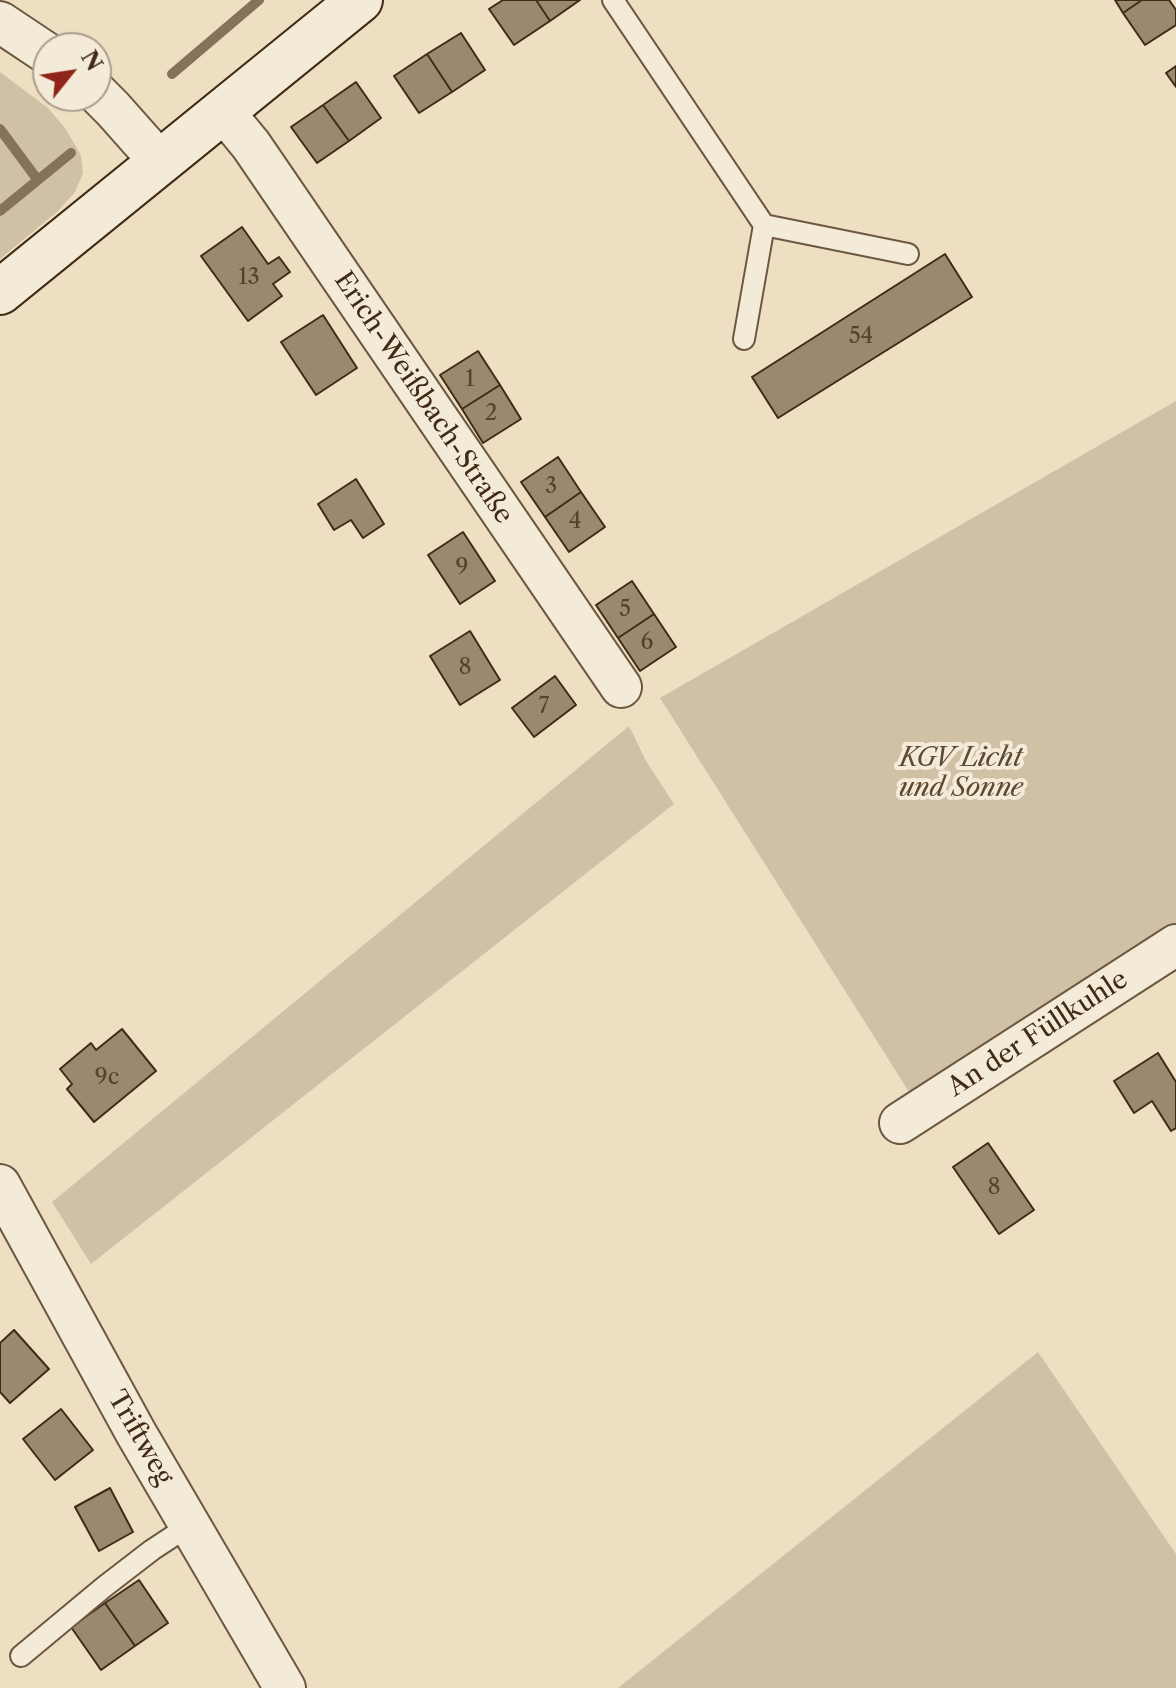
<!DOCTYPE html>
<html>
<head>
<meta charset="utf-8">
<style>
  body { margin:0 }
  #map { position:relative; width:1176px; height:1688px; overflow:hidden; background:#eedfc3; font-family:"Libre Caslon Text",serif }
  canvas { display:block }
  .north { position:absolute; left:32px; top:32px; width:80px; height:80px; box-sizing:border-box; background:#f4ead8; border:2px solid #ac9e8a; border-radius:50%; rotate:60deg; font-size:22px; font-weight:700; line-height:32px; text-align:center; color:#402b15 }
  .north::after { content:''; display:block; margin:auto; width:28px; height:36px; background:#8f2418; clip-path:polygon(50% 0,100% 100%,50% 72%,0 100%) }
</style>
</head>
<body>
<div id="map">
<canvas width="1176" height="1688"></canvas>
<div class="north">N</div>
</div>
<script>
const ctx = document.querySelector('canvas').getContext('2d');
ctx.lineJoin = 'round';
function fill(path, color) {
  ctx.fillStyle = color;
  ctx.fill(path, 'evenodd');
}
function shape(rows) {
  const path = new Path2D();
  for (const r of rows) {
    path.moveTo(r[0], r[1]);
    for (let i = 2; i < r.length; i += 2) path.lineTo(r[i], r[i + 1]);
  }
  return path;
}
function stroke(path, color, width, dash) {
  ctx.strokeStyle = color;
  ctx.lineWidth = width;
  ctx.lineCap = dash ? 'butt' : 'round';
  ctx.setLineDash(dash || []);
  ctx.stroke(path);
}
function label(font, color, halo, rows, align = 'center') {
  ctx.font = font + ' "Libre Caslon Text",serif';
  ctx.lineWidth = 8;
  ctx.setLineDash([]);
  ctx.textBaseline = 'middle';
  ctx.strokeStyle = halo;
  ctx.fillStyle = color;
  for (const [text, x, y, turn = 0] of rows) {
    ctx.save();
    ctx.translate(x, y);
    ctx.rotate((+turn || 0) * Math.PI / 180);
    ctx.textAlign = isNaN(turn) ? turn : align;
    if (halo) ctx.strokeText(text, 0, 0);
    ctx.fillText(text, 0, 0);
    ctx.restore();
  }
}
fill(shape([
  [0,72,48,108,65,128,81,155,83,173,75,192,58,211,0,259],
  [1176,401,1176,937,916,1103,660,698],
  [629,726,646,761,674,804,91,1264,52,1202],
  [1038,1352,1176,1554,1176,1688,618,1688]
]), '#d0c0a5');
stroke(shape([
  [172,74,259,0],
  [0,129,37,179],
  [0,211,71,153]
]), '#85725a', 10);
const building = shape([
  [503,0,536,0,550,21,514,45,489,9,503,0],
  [536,0,580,0,550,21,536,0],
  [1115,0,1142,0,1123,13,1115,0],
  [1142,0,1169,0,1176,10,1176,25,1145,45,1123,13,1142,0],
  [461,33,485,70,452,92,427,54,461,33],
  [427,54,452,92,419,113,394,76,427,54],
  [1176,66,1176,87,1166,73,1176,66],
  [356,82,381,118,349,141,323,105,356,82],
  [323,105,349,141,317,163,291,127,323,105],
  [242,227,268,264,279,257,290,272,273,284,282,296,248,321,201,256,242,227],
  [945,254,972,297,778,418,752,377,945,254],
  [323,315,357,368,316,395,281,342,323,315],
  [478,351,500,385,462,409,440,375,478,351],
  [500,385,521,419,483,443,462,409,500,385],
  [558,457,581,492,545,517,521,482,558,457],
  [356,479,384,524,363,538,351,520,334,530,318,504,356,479],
  [581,492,605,527,569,552,545,517,581,492],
  [463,532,495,581,460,604,428,555,463,532],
  [632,581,654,614,618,638,596,605,632,581],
  [654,614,676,647,640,671,618,638,654,614],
  [470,631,500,680,460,705,430,656,470,631],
  [555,676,576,705,534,737,512,708,555,676],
  [122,1029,156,1071,94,1122,67,1089,72,1084,60,1069,91,1043,96,1050,122,1029],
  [1158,1053,1176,1082,1176,1128,1171,1131,1152,1101,1134,1113,1114,1081,1158,1053],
  [988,1143,1034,1210,999,1234,953,1167,988,1143],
  [14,1330,49,1369,10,1403,0,1392,0,1343,14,1330],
  [61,1409,93,1450,55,1480,23,1439,61,1409],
  [110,1488,133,1532,99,1551,75,1507,110,1488],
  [139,1580,168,1623,135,1646,105,1603,139,1580],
  [105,1603,135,1646,101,1670,71,1627,105,1603]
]);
fill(building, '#9a896f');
stroke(building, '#402b15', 2);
const service = shape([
  [613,0,764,225,908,254],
  [744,339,764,225],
  [21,1656,104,1587,152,1550,190,1525]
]);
const minor = shape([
  [0,22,48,54],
  [96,92,113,109,160,162],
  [223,111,251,145,621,687],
  [900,1123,1176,945],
  [0,1185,136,1433,285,1688]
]);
const secondary = shape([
  [0,292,360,0]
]);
stroke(service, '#6c5840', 24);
stroke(minor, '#6c5840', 44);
stroke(secondary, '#402b15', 48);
stroke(service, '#f4ead8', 20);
stroke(minor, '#f4ead8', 40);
stroke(secondary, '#f4ead8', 44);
label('22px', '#56422c', null, [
  ["13",249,278],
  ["54",861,337],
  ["1",470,380],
  ["2",491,414],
  ["3",551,487],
  ["4",575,522],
  ["9",462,568],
  ["5",625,610],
  ["6",647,643],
  ["8",465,668],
  ["7",544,707],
  ["9c",107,1078],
  ["8",994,1188]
]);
label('26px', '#402b15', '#f4ead8', [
  ["Erich-Weißbach-Straße",423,398,56],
  ["An der Füllkuhle",1038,1034,-33],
  ["Triftweg",140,1438,60]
]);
label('italic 26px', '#5d4932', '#f4ead8', [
  ["KGV Licht",961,758],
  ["und Sonne",961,788]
]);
</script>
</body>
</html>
